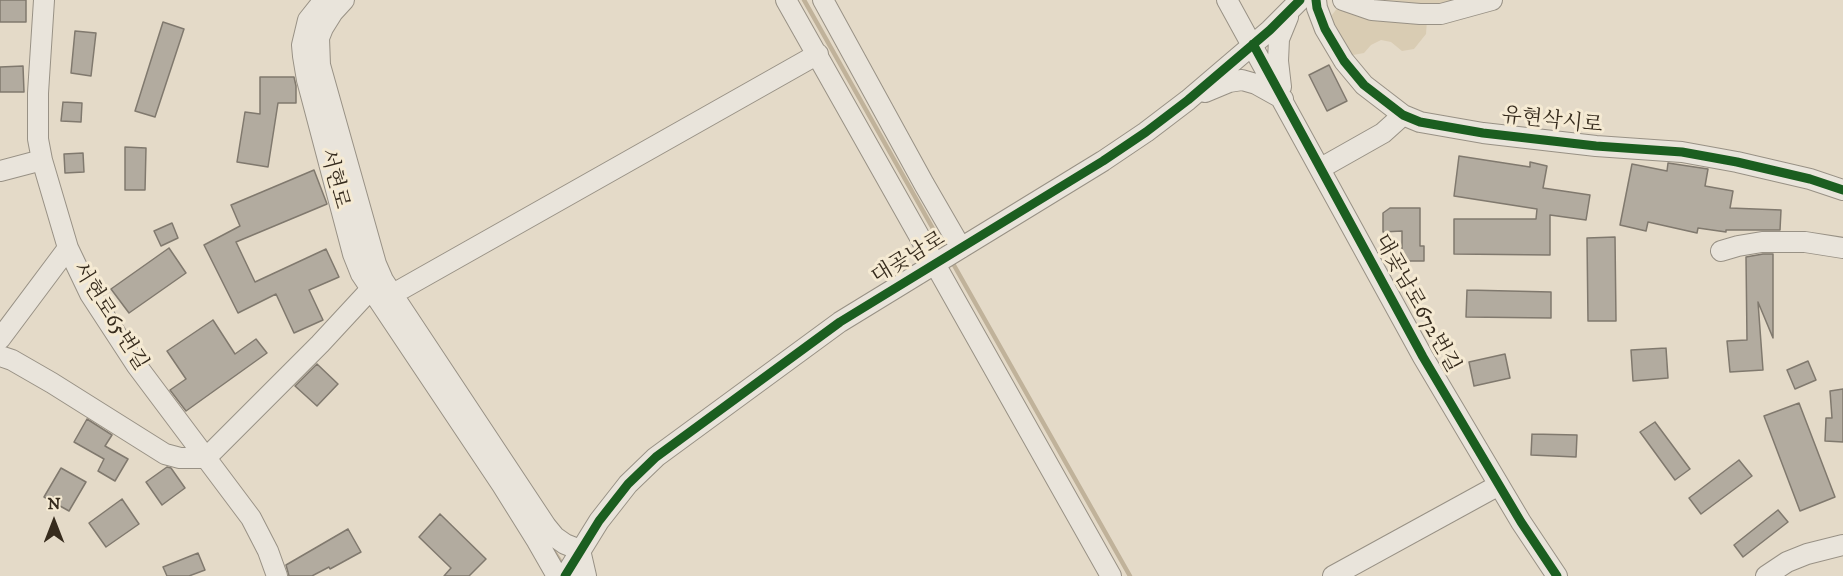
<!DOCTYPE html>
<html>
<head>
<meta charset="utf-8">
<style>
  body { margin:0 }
  #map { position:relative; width:1843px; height:576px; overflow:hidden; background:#e4dac8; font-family:"IM FELL DW Pica",serif }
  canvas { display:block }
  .north { position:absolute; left:24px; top:492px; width:60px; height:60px; -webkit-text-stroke:4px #f5ead3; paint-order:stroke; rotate:0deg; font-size:16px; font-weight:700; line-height:24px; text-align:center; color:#362b1d }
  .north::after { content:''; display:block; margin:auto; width:21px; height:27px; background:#362b1d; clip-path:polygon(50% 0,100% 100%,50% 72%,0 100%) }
</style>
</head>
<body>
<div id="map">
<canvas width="1843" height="576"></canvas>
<div class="north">N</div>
</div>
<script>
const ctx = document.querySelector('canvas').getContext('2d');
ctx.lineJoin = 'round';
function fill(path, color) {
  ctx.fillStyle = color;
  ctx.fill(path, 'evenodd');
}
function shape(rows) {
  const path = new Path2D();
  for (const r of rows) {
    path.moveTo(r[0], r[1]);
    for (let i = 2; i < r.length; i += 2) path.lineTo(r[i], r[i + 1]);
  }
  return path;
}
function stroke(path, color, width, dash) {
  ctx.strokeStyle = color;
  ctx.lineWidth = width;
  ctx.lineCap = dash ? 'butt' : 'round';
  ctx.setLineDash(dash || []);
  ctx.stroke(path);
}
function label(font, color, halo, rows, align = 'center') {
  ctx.font = font + ' "IM FELL DW Pica","Noto Serif KR",serif';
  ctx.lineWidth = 6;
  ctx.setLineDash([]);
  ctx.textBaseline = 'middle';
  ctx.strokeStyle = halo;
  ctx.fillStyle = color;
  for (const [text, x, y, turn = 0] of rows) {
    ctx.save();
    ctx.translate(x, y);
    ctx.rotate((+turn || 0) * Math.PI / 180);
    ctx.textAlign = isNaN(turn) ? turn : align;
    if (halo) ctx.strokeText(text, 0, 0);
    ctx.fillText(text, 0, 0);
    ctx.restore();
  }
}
fill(shape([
  [1364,0,1471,0,1427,20,1426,34,1414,49,1402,51,1391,42,1381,40,1371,45,1364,53,1353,55,1347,52,1334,29,1332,15,1338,7]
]), '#d9ccb3');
stroke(shape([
  [804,0,945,250],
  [951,260,1130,576],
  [553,550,560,561]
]), '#c0b29a', 4.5);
const building = shape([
  [0,0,26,0,26,22,0,22,0,0],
  [163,22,184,29,155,117,135,111,163,22],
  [75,31,96,33,91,76,71,73,75,31],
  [1329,65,1347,101,1327,111,1309,75,1329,65],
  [23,66,24,92,0,92,0,67,23,66],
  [260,77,294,77,296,86,296,103,278,103,268,167,237,162,245,112,260,114,260,77],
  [63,102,82,103,81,122,61,121,63,102],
  [125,147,146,148,145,190,125,190,125,147],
  [83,153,84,172,65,173,64,154,83,153],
  [1459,156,1530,167,1530,162,1547,166,1543,188,1590,195,1586,220,1550,215,1550,255,1454,254,1454,219,1536,219,1537,209,1454,196,1459,156],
  [1668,163,1708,169,1705,186,1733,191,1730,208,1781,210,1780,230,1726,230,1726,232,1698,228,1697,233,1648,222,1646,231,1620,225,1632,164,1667,171,1668,163],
  [314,170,327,204,236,242,255,282,326,249,339,277,309,290,323,320,294,333,276,294,238,313,204,245,240,226,231,205,314,170],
  [1390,208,1420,208,1420,246,1424,246,1424,261,1402,261,1402,231,1383,232,1383,213,1390,208],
  [172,223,178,238,161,246,154,231,172,223],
  [1615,237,1616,321,1588,321,1587,238,1615,237],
  [169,248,186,273,129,313,111,289,169,248],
  [1763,254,1773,254,1773,338,1758,302,1763,370,1730,372,1727,341,1747,340,1746,257,1763,254],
  [1467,290,1551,292,1551,318,1466,317,1467,290],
  [213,320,235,354,256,339,267,353,186,411,170,390,186,379,167,351,213,320],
  [1666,348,1668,378,1633,381,1631,350,1666,348],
  [1505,354,1510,378,1474,386,1469,362,1505,354],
  [1808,361,1816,380,1795,389,1787,370,1808,361],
  [317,364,338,384,317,406,295,386,317,364],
  [1843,389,1843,442,1825,441,1826,418,1832,418,1830,391,1843,389],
  [1799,403,1835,497,1800,511,1764,416,1799,403],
  [87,419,112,435,105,446,128,459,115,481,98,471,104,459,74,442,87,419],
  [1655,422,1690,469,1675,480,1640,432,1655,422],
  [1532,434,1577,435,1576,457,1531,455,1532,434],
  [1739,460,1752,476,1701,514,1689,498,1739,460],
  [167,467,171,468,185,488,162,505,146,482,167,467],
  [61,468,86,482,69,511,44,497,61,468],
  [122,499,139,524,106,547,89,523,122,499],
  [1778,510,1788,522,1743,557,1734,545,1778,510],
  [440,514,486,559,469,576,444,576,451,568,419,537,440,514],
  [348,529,361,552,330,569,329,567,312,576,289,576,286,565,348,529],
  [198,553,205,570,189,576,167,576,163,567,198,553]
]);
fill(building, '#b2ab9f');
stroke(building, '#80796e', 1.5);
const minor = shape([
  [44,0,38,93,38,139,42,160,68,248,90,294,137,366,251,518,268,551,277,576],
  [324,0,308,20,302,45,303,56,307,80,353,254,361,274,502,485,537,541,557,576],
  [344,0,333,12,323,28,319,38,320,65,376,264,383,280,546,526,555,537,565,544,580,550,586,576],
  [786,0,1111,576],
  [823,0,924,184,961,248],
  [1227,0,1423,357,1521,522,1557,576],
  [1316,0,1317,8,1325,29,1344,61,1364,85,1403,115,1420,122,1483,133,1596,146,1682,152,1737,162,1810,179,1843,190],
  [1343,0,1372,10,1420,14,1441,14,1492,0],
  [1281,87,1278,61,1279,39,1288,17],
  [1205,92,1229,82,1242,80,1256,84,1283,99],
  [1321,168,1383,133,1403,115],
  [0,171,42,160],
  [1721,251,1738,246,1762,242,1805,242,1843,248],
  [393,294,818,54],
  [0,339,68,248],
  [0,356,12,360,52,383,165,454,180,458,206,458,320,344,370,290],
  [565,576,599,521,628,484,656,457,840,322,1103,161,1146,132,1188,100,1270,30,1300,0],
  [1333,576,1499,485],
  [1766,576,1787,562,1807,554,1843,545]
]);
stroke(minor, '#989185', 22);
stroke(minor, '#e9e4db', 20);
stroke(shape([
  [1316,0,1317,8,1325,29,1344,61,1364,85,1403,115,1420,122,1483,133,1596,146,1682,152,1737,162,1810,179,1843,190],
  [1253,44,1423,357,1521,522,1557,576],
  [565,576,599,521,628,484,656,457,840,322,1103,161,1146,132,1188,100,1270,30,1300,0]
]), '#1b5e20', 9);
label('21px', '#362b1d', '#f5ead3', [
  ["유현삭시로",1552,122,6],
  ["서현로",333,179,75],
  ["대곶남로",909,259,-31],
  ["대곶남로672번길",1416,304,61],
  ["서현로65번길",109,317,58]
]);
</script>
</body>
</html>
